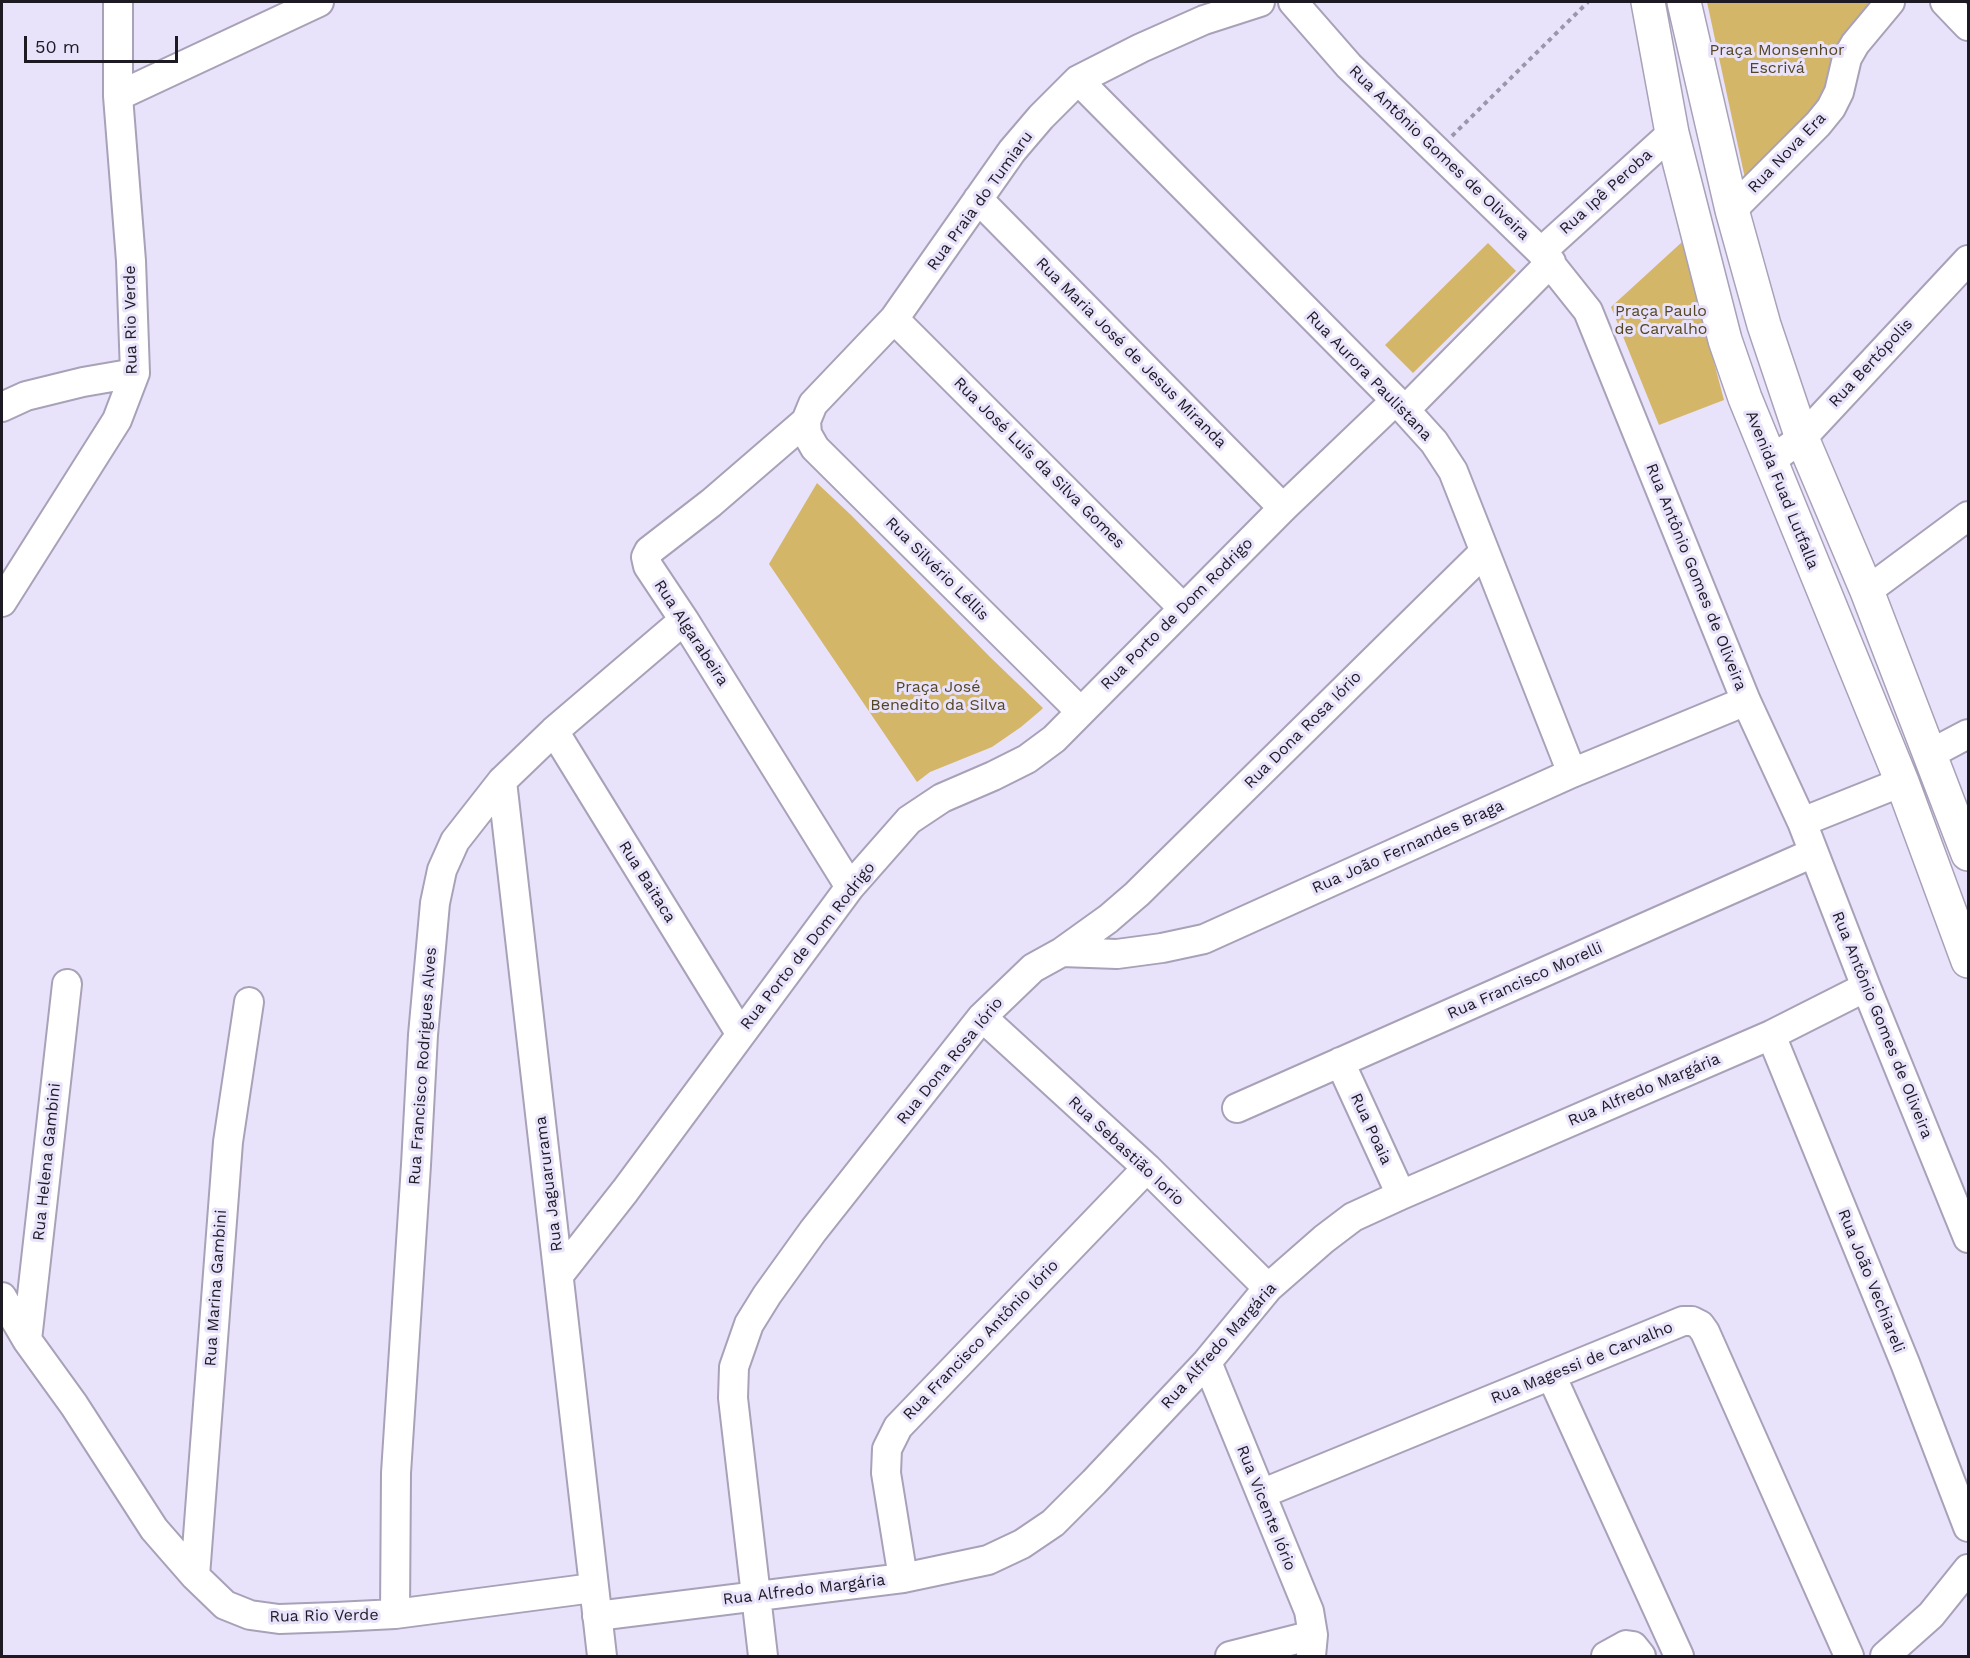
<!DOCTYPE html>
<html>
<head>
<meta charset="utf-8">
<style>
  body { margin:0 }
  #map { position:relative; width:1970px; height:1658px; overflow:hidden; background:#e9e2fb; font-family:"Work Sans",sans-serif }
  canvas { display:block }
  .frame { position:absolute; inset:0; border:3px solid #1d1a23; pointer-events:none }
  .scale { position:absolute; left:24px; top:36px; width:154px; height:27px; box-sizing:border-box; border:3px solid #1d1a23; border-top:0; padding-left:8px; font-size:18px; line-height:21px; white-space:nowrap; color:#1d1a23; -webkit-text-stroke:4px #e9e2fb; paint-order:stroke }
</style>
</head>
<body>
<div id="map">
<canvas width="1970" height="1658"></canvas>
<div class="frame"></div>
<div class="scale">50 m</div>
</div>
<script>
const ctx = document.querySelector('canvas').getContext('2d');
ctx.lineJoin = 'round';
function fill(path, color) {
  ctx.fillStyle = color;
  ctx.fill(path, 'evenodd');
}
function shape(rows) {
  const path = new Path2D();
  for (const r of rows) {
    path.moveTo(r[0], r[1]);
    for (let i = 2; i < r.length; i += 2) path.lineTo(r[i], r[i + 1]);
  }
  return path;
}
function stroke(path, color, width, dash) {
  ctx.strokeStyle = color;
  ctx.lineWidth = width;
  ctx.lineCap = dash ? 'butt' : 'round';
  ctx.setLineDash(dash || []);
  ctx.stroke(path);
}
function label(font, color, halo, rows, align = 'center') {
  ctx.font = font + ' "Work Sans",sans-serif';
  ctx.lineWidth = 6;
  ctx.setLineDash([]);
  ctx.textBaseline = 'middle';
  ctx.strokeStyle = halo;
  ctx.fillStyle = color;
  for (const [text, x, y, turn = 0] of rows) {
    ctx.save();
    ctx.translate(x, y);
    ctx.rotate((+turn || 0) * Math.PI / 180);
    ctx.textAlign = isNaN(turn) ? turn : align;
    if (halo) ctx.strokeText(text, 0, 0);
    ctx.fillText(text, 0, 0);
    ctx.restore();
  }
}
fill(shape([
  [1707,2,1882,2,1822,104,1746,183],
  [1682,242,1724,400,1659,425,1611,307],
  [1488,243,1516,271,1413,373,1385,345],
  [817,483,851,515,990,657,1043,708,1040,711,1021,727,992,747,930,772,917,782,769,564]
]), '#d4b669');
const minor = shape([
  [1293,2,1349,66,1541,252,1588,311,1746,701,1802,822,1866,987,1968,1238],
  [1945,2,1968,26],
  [1078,80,1405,410,1434,442,1453,471,1572,773],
  [118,96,319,2],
  [978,199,1283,508],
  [1732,210,1818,124,1831,108,1839,92,1847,58,1855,44,1890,2],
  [1541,252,1672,133],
  [894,319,1183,608],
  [2,407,26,396,83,382,135,373],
  [1405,410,1551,262],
  [806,421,807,434,815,448,1080,711],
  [1770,461,1802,438,1968,260],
  [1867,591,1968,516],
  [2,602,117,420,135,373,131,261,118,96,118,2],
  [554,731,740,1033],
  [1930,754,1968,734],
  [502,781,602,1656],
  [1802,822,1902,782],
  [850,887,684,620,648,566,646,557,649,551,711,503,806,421,813,404,894,319,1012,151,1041,117,1078,80,1141,48,1204,20,1260,2],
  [1062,952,1117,954,1162,948,1204,939,1572,773,1746,701],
  [982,1017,1147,1168,1268,1288],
  [1771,1035,1905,1363,1968,1527],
  [1340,1062,1401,1195],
  [1237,1108,1813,853],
  [559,1275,625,1191,850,887,909,820,942,798,993,776,1027,759,1054,739,1283,508,1395,401],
  [2,1297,27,1340,74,1405,154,1529,195,1576,225,1605,250,1615,279,1619,336,1617,395,1614,593,1588],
  [27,1340,67,984],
  [1207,1362,1309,1611,1313,1635,1311,1656],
  [1551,1375,1679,1656],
  [1261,1494,1683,1321,1692,1321,1700,1325,1705,1332,1849,1656],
  [195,1576,228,1142,249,1002],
  [903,1578,886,1473,887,1449,898,1427,1147,1168],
  [395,1614,396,1473,416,1165,423,1035,435,903,442,870,455,841,502,781,554,731,684,620],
  [597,1616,903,1578,988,1560,1022,1544,1053,1523,1094,1482,1207,1362,1268,1288,1324,1239,1353,1217,1401,1195,1771,1035,1866,987],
  [763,1656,733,1398,734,1367,749,1324,767,1295,813,1231,982,1017,1033,968,1062,952,1108,919,1137,894,1484,552],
  [1230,1656,1313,1635],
  [1606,1656,1626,1645,1633,1646,1641,1656],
  [1885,1656,1931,1615,1968,1569]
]);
const major = shape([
  [1648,2,1672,133,1725,340,1745,398,1902,782,1968,961],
  [1684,2,1732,210,1764,325,1802,438,1867,591,1968,854]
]);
stroke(minor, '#a8a1b8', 32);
stroke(major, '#a8a1b8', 36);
stroke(shape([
  [1452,136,1588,2]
]), '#9b96a9', 4, [4.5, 4.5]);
stroke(minor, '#fff', 28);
stroke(major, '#fff', 33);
label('16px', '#544622', '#e9e2fb', [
  ["Praça Monsenhor",1777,50],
  ["Escrivá",1777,68],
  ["Praça Paulo",1661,311],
  ["de Carvalho",1661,329],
  ["Praça José",938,687],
  ["Benedito da Silva",938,705]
]);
label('16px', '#1d1a23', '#e9e2fb', [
  ["Rua Antônio Gomes de Oliveira",1439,153,44],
  ["Rua Nova Era",1787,153,-46],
  ["Rua Ipê Peroba",1606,192,-42],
  ["Rua Praia do Tumiaru",980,201,-54],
  ["Rua Rio Verde",131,320,-91],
  ["Rua Maria José de Jesus Miranda",1131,353,45],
  ["Rua Bertópolis",1871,363,-47],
  ["Rua Aurora Paulistana",1369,376,46],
  ["Rua José Luís da Silva Gomes",1039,463,45],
  ["Avenida Fuad Lutfalla",1782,490,68],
  ["Rua Silvério Léllis",937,569,45],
  ["Rua Antônio Gomes de Oliveira",1696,577,68],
  ["Rua Porto de Dom Rodrigo",1177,614,-45],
  ["Rua Algarabeira",691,633,57],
  ["Rua Dona Rosa Iório",1303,730,-45],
  ["Rua João Fernandes Braga",1408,847,-24],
  ["Rua Baitaca",647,882,58],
  ["Rua Porto de Dom Rodrigo",808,946,-52],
  ["Rua Francisco Morelli",1525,981,-24],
  ["Rua Antônio Gomes de Oliveira",1882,1025,68],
  ["Rua Dona Rosa Iório",950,1061,-51],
  ["Rua Francisco Rodrigues Alves",423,1066,-86],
  ["Rua Alfredo Margária",1644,1090,-23],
  ["Rua Poaia",1371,1129,65],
  ["Rua Sebastião Iorio",1126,1151,43],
  ["Rua Helena Gambini",47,1162,-84],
  ["Rua Jaguarurama",549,1184,-97],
  ["Rua João Vechiareli",1871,1281,68],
  ["Rua Marina Gambini",216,1288,-86],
  ["Rua Francisco Antônio Iório",981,1340,-46],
  ["Rua Alfredo Margária",1219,1346,-48],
  ["Rua Magessi de Carvalho",1582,1363,-22],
  ["Rua Vicente Iório",1266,1508,68],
  ["Rua Alfredo Margária",804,1590,-7],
  ["Rua Rio Verde",324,1616,-1]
]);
</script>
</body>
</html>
